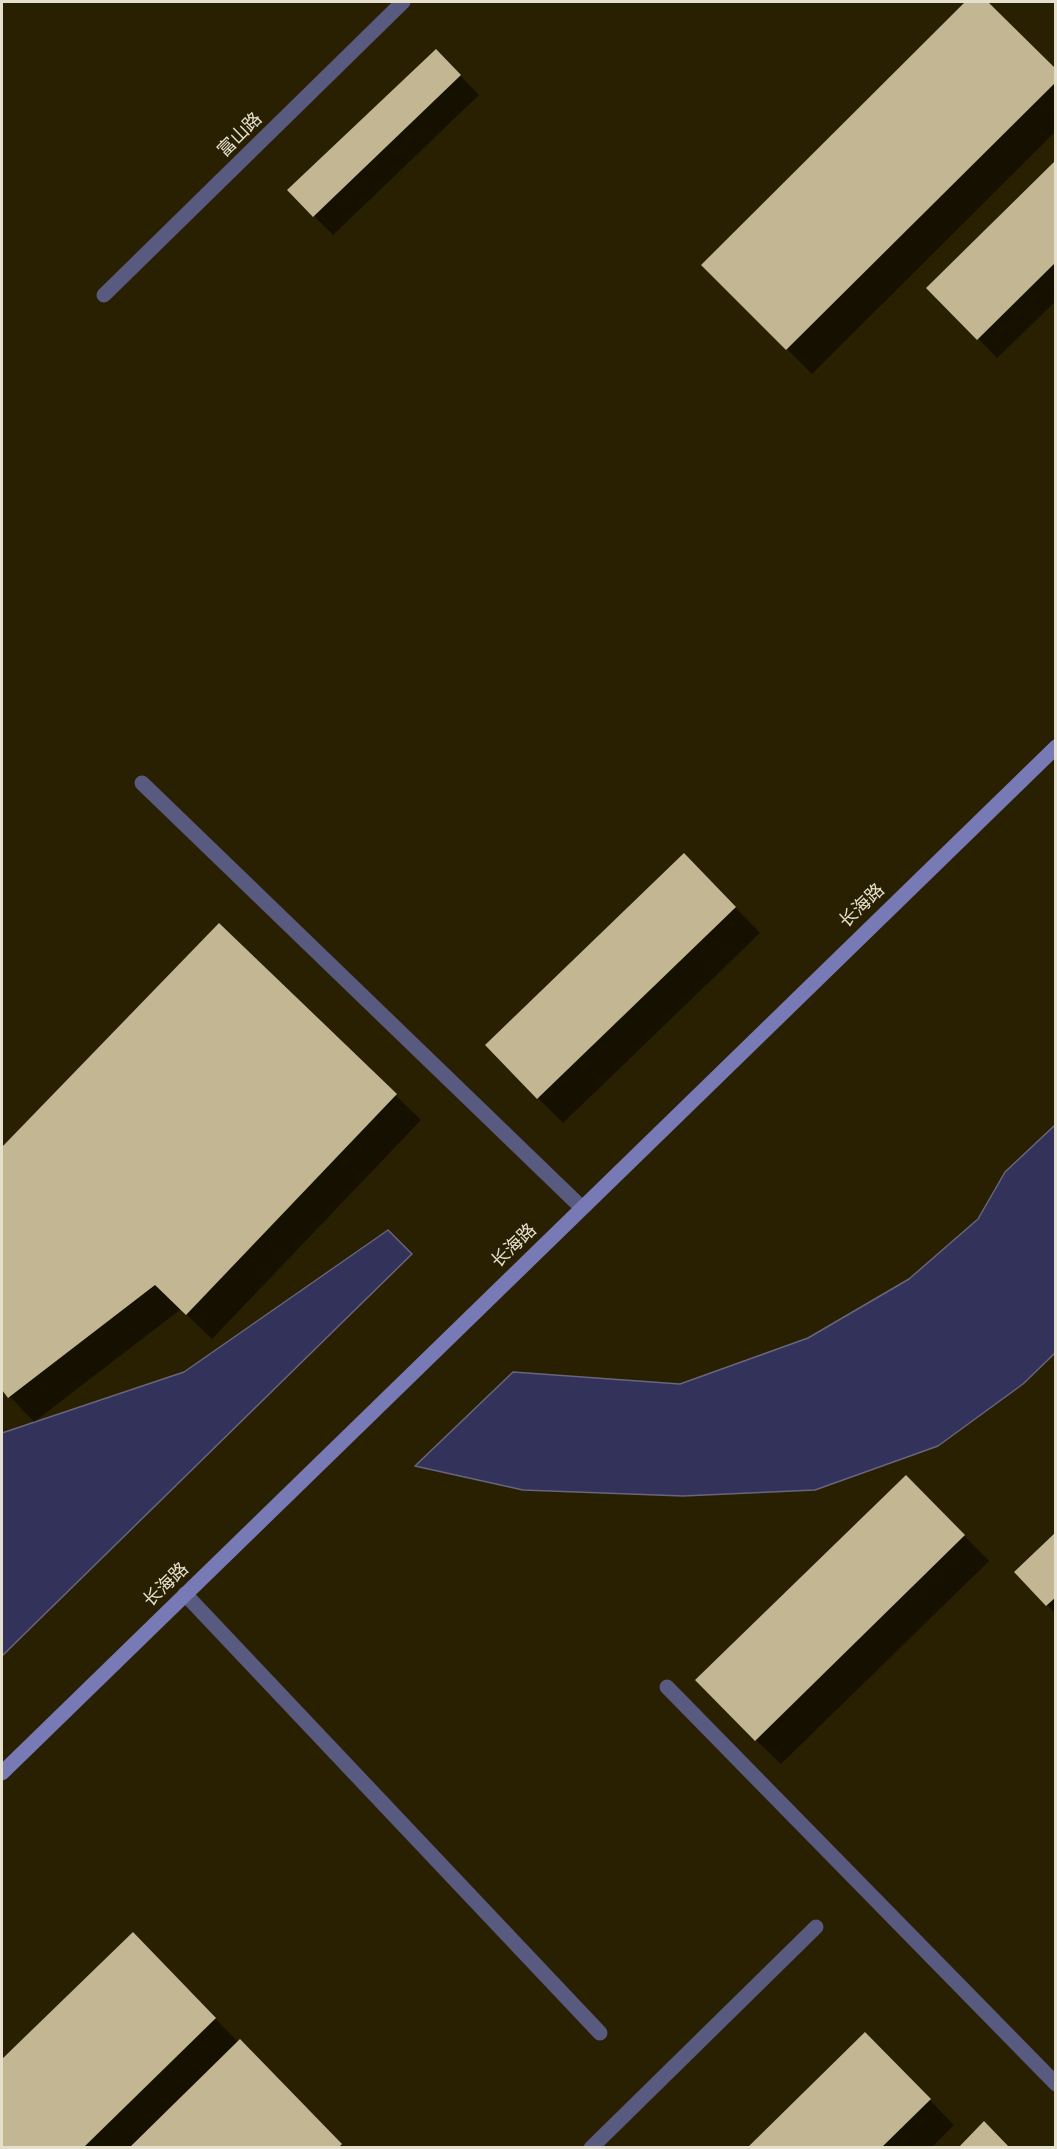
<!DOCTYPE html>
<html>
<head>
<meta charset="utf-8">
<style>
  body { margin:0 }
  #map { position:relative; width:1057px; height:2149px; overflow:hidden; background:#291f01; font-family:Montserrat,sans-serif }
  canvas { display:block }
  .frame { position:absolute; inset:0; border:3px solid #e5dfce; pointer-events:none }
</style>
</head>
<body>
<div id="map">
<canvas width="1057" height="2149"></canvas>
<div class="frame"></div>
</div>
<script>
const ctx = document.querySelector('canvas').getContext('2d');
ctx.lineJoin = 'round';
function fill(path, color) {
  ctx.fillStyle = color;
  ctx.fill(path, 'evenodd');
}
function shape(rows) {
  const path = new Path2D();
  for (const r of rows) {
    path.moveTo(r[0], r[1]);
    for (let i = 2; i < r.length; i += 2) path.lineTo(r[i], r[i + 1]);
  }
  return path;
}
function stroke(path, color, width, dash) {
  ctx.strokeStyle = color;
  ctx.lineWidth = width;
  ctx.lineCap = dash ? 'butt' : 'round';
  ctx.setLineDash(dash || []);
  ctx.stroke(path);
}
function label(font, color, halo, rows, align = 'center') {
  ctx.font = font + ' Montserrat,"Noto Sans SC",sans-serif';
  ctx.lineWidth = 6;
  ctx.setLineDash([]);
  ctx.textBaseline = 'middle';
  ctx.strokeStyle = halo;
  ctx.fillStyle = color;
  for (const [text, x, y, turn = 0] of rows) {
    ctx.save();
    ctx.translate(x, y);
    ctx.rotate((+turn || 0) * Math.PI / 180);
    ctx.textAlign = isNaN(turn) ? turn : align;
    if (halo) ctx.strokeText(text, 0, 0);
    ctx.fillText(text, 0, 0);
    ctx.restore();
  }
}
const water = shape([
  [1055,1125,1055,1353,1023,1384,938,1446,815,1490,683,1496,523,1490,415,1466,513,1372,680,1384,808,1338,909,1279,978,1219,1005,1172,1055,1125],
  [388,1230,412,1254,2,1656,2,1433,184,1372,388,1230]
]);
fill(water, '#32325b');
stroke(water, '#68667e', 1.5);
fill(shape([
  [968,2,986,2,1056,71,1056,131,812,374,703,265],
  [455,70,479,95,333,235,314,216],
  [1056,166,1056,301,997,358,929,288],
  [709,880,760,933,563,1123,538,1098],
  [219,925,421,1120,212,1339,181,1309,34,1422,2,1388,2,1149,13,1140],
  [931,1502,989,1561,781,1764,756,1740],
  [1056,1535,1056,1614,1016,1573],
  [133,1934,238,2042,265,2066,344,2148,2,2148,2,2061],
  [890,2059,954,2125,931,2148,749,2148]
]), '#0007');
fill(shape([
  [965,2,988,2,1056,69,1056,82,786,350,701,265],
  [436,49,461,75,313,217,287,190],
  [1054,162,1056,164,1056,262,977,340,926,288],
  [684,853,736,907,537,1099,485,1045],
  [219,923,397,1094,186,1315,155,1285,8,1398,2,1390,2,1147],
  [906,1475,965,1535,755,1741,695,1680],
  [1056,1532,1056,1597,1046,1606,1014,1572],
  [133,1932,216,2018,83,2148,2,2148,2,2059],
  [865,2032,931,2099,881,2148,747,2148],
  [240,2039,342,2144,338,2148,129,2148],
  [984,2121,1010,2148,958,2148]
]), '#c2b693');
stroke(shape([
  [142,783,581,1207],
  [185,1594,600,2033],
  [667,1687,1056,2084]
]), '#585a7f', 15);
stroke(shape([
  [104,295,403,2],
  [591,2148,816,1927]
]), '#585a7f', 15);
stroke(shape([
  [2,1773,1056,747]
]), '#787ab5', 15);
label('18px', '#e5dfce', '#291f01', [
  ["富山路",240,135,-45],
  ["长海路",862,906,-44],
  ["长海路",514,1246,-44],
  ["长海路",166,1585,-44]
]);
</script>
</body>
</html>
